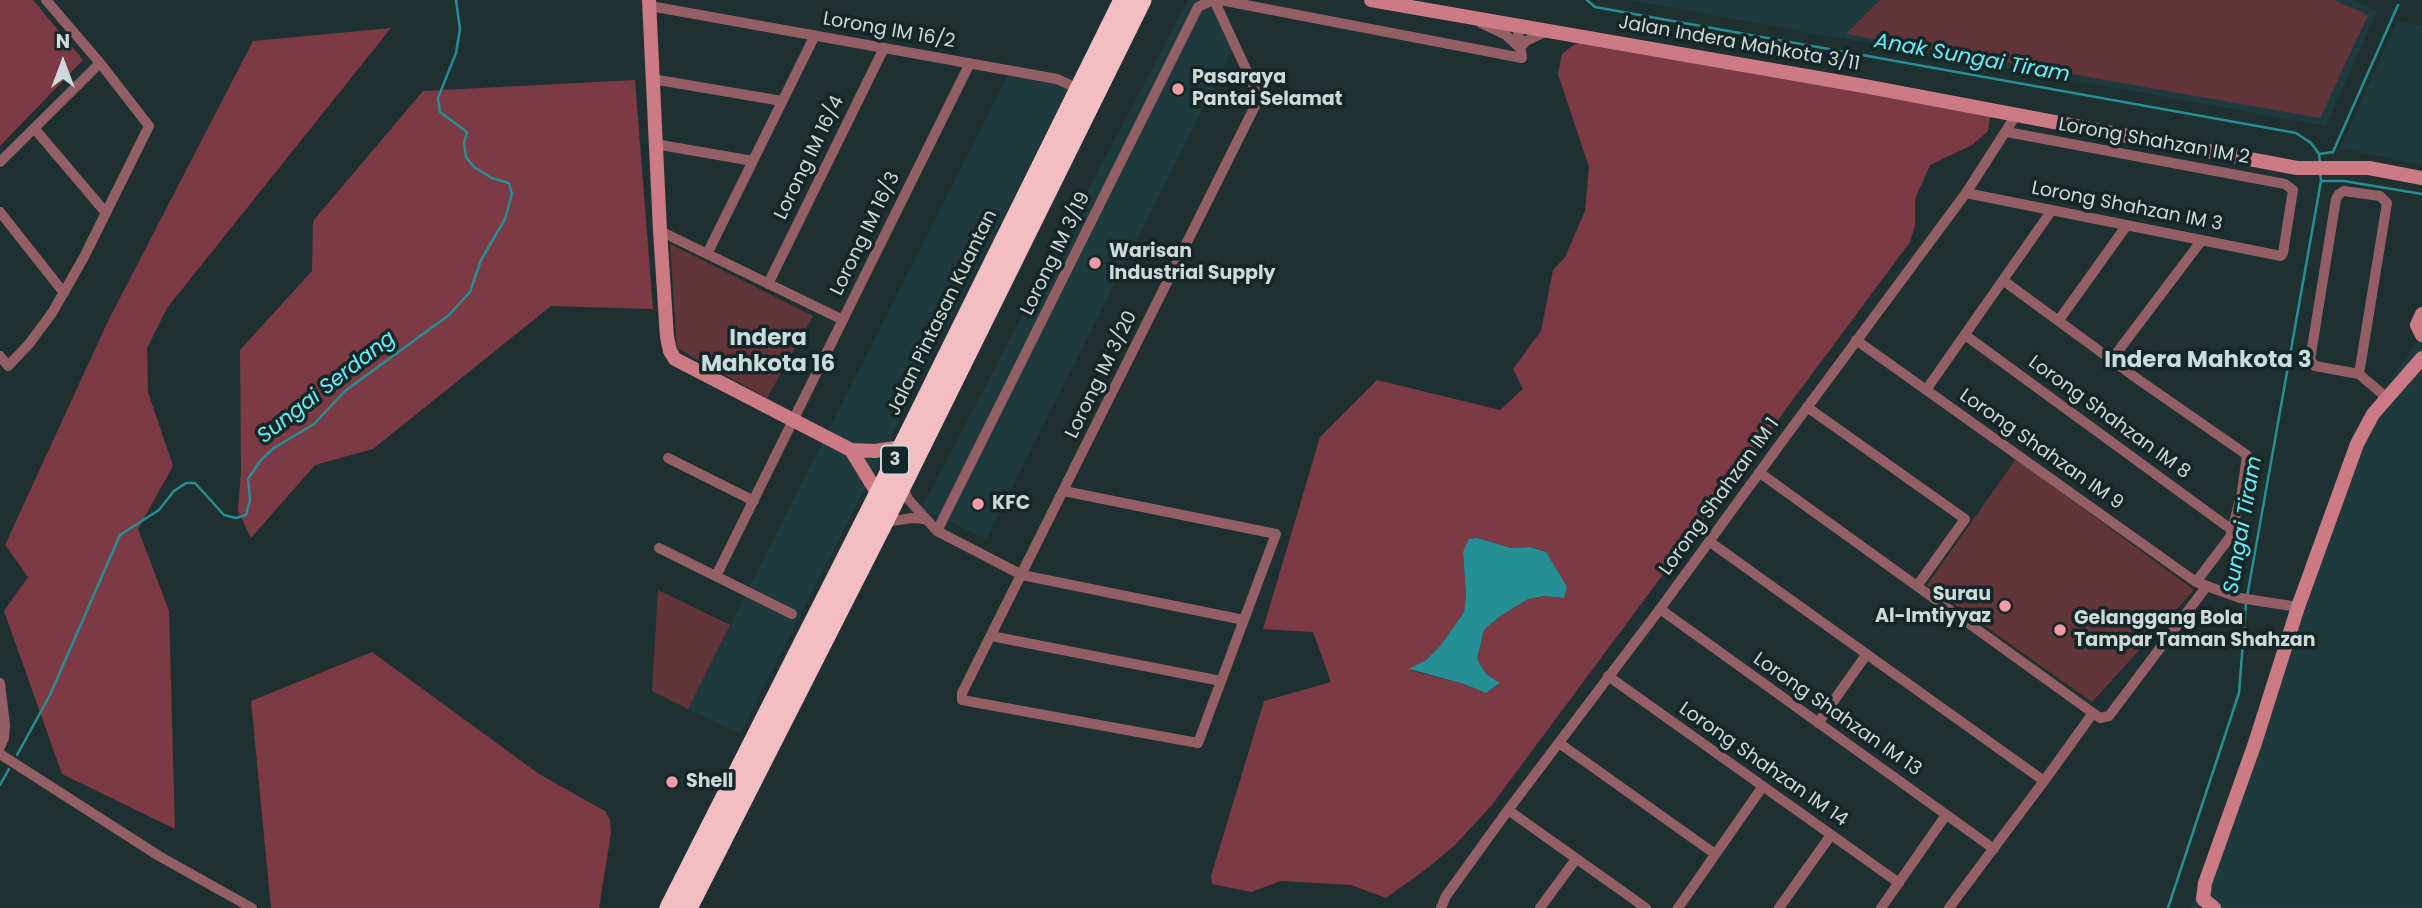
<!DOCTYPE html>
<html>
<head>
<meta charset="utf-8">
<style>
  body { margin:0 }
  #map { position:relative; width:2422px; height:908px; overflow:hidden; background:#1f3031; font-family:Poppins,sans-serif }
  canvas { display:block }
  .north { position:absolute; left:28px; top:28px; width:70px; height:70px; -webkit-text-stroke:5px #152627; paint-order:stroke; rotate:0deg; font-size:19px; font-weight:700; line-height:28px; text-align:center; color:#ced9d9 }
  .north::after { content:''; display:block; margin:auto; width:24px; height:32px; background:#ced9d9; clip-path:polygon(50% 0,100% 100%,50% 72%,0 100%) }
</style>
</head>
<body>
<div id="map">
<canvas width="2422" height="908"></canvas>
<div class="north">N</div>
</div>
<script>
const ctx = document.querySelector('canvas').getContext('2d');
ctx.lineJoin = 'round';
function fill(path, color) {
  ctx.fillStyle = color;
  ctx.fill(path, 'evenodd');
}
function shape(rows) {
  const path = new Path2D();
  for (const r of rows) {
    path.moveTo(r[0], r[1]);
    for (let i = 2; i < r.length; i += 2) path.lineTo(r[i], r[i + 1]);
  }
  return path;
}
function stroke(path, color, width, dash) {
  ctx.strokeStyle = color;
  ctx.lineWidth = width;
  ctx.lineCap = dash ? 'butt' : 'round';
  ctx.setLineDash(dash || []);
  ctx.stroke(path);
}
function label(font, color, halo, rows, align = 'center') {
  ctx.font = font + ' Poppins,sans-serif';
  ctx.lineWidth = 7;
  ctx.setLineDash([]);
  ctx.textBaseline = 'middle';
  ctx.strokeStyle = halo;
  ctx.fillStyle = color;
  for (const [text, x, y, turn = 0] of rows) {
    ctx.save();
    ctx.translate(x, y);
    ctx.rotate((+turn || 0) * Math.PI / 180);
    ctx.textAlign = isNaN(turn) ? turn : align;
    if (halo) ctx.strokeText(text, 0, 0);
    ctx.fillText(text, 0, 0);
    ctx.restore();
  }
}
fill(shape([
  [1188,0,1217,0,1233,48,986,539,921,509],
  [1629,0,2352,0,2377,11,2326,126],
  [2397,22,2422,26,2422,165,2340,148],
  [1013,65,1074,77,740,734,688,709],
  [2422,334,2422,908,2191,908,2352,436]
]), '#1f3a3c');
fill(shape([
  [1880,0,2334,0,2368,15,2320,118,1846,34],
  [670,244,813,316,767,398,677,348],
  [2016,459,2194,590,2092,702,1927,585],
  [658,590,730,625,688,709,652,691]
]), '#62353b');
fill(shape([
  [0,0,33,0,83,60,0,146],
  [391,28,167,308,147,348,148,392,173,466,138,529,169,611,175,829,62,774,4,611,28,577,5,545,108,321,253,41],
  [1591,37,1990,117,1988,131,1972,145,1930,165,1915,199,1915,226,1910,242,1491,806,1456,844,1429,867,1386,898,1351,885,1281,881,1251,892,1212,884,1211,876,1264,701,1331,682,1313,632,1263,629,1320,437,1377,380,1500,410,1523,389,1513,369,1541,331,1553,270,1565,257,1585,211,1589,167,1558,74,1562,54,1572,46],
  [1477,538,1511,548,1530,547,1546,552,1554,567,1564,598,1544,596,1528,599,1499,617,1484,630,1477,659,1486,674,1499,684,1486,693,1464,684,1410,670,1426,660,1440,646,1464,612,1466,595,1463,552],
  [635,80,653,309,551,306,373,449,315,465,251,538,238,511,241,470,240,350,312,271,313,221,423,91],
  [372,652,539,774,605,811,610,820,611,833,599,908,271,908,251,701]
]), '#7c3a44');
fill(shape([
  [1477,538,1511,548,1530,547,1546,552,1567,587,1564,598,1544,596,1528,599,1499,617,1484,630,1477,659,1486,674,1500,683,1486,693,1464,684,1409,669,1426,660,1440,646,1464,612,1466,595,1463,552,1469,539]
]), '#268f95');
stroke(shape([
  [1587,0,1595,7,2296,133,2311,143,2319,154,2320,162],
  [2319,154,2333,152,2398,5],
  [2321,181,2344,181,2422,194],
  [2247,597,2321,181,2320,172],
  [17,755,50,695,120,535,159,510,174,491,186,483,195,483,224,515,236,518,246,515,250,500,248,479,261,460,274,448,314,424,345,391,449,315,470,292,481,260,505,219,512,194,509,183,492,178,474,167,466,157,464,143,467,132,440,112,438,98,456,53,460,29,456,0],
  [0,785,9,769],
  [2168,908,2239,693,2246,603]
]), '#268f95', 2.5);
stroke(shape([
  [1220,0,1522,58,1517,25],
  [650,6,1057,79,1079,89],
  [1481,23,1506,35,1520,48],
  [1520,48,1526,41,1547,31],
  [652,79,782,101],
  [34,128,106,213],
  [655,144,753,161],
  [0,162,100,63],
  [2344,191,2380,196,2387,203,2359,374,2315,366,2310,360,2336,199,2339,194,2344,191],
  [1966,193,2281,256,2283,253,2293,190,2285,184,2007,132],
  [0,212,64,293],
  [660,231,843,320],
  [707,254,815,35],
  [2004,281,2139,380,2247,455,2242,492,2230,537,2196,582],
  [768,284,884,48],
  [2059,320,2127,225],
  [1965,335,2232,530],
  [1856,340,2196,582,2240,598,2298,607],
  [0,356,8,366,29,344,52,313,84,257,149,126,100,63,46,0],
  [2112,359,2202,240],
  [2359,374,2387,398],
  [1926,390,2052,210],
  [1807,407,1965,519,1917,586],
  [668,458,754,501],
  [1760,473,2100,718,2109,716,2206,587],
  [902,486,908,499,937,531,1022,575,1244,620],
  [1064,491,1276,534,1198,743,962,700,962,693,1257,102,1258,95,1214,0],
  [884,522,913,518,924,519],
  [937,531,1198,7,1213,0],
  [1710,542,2044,781,2093,713],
  [659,548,792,614],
  [716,576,970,63],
  [1660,609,1994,849],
  [991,636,1221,681],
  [1608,676,1899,883],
  [0,683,5,725,4,738,0,747],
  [1818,723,1866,655],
  [1559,743,1715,854],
  [0,754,159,856,252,908],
  [1508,810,1646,908],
  [1441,908,1446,896,1508,810,1660,609,1783,440,1966,193,2016,115],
  [1540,908,1576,859],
  [1678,908,1763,786],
  [1779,908,1831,835],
  [1881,908,1946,815],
  [1949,908,2044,781]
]), '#935f65', 10);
stroke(shape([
  [649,0,660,231,667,337,670,351,675,359,851,450,875,451,902,447],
  [1371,0,1864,86,2297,168,2369,168,2422,178],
  [2422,314,2417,325,2422,335],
  [851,450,878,494],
  [2214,908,2203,899,2205,883,2255,743,2298,607,2357,444,2373,414,2422,358]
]), '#cc7a84', 14);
stroke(shape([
  [669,908,902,447,1123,0],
  [688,908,884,522,1142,0]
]), '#f2bec2', 19);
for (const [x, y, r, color] of [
  [1178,89,7,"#f49aa4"],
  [1095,263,7,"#f49aa4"],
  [978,504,7,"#f49aa4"],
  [2005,606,7,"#f49aa4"],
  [2060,630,7,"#f49aa4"],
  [672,782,7,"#f49aa4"]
]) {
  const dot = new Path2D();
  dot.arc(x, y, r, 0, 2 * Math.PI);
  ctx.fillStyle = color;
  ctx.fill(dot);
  stroke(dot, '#152627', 2.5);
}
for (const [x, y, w] of [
  [895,460,28]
]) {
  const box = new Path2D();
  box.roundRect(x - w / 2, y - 14.5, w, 29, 5);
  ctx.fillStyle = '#152627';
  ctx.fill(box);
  stroke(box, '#ced9d9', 2);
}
label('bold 18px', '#ced9d9', null, [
  ["3",895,460]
]);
label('19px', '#ced9d9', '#152627', [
  ["Lorong IM 16/2",889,31,10],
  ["Jalan Indera Mahkota 3/11",1739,44,10],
  ["Lorong Shahzan IM 2",2154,142,10],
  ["Lorong IM 16/4",810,158,-64],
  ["Lorong Shahzan IM 3",2127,207,11],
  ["Lorong IM 16/3",866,234,-64],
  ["Lorong IM 3/19",1056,254,-64],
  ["Jalan Pintasan Kuantan",943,313,-64],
  ["Lorong IM 3/20",1102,375,-64],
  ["Lorong Shahzan IM 8",2109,418,36],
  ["Lorong Shahzan IM 9",2041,450,35],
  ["Lorong Shahzan IM 1",1720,497,-54],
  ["Lorong Shahzan IM 13",1837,715,35],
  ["Lorong Shahzan IM 14",1763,765,35]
]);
label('bold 19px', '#ced9d9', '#152627', [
  ["Pasaraya",1192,78],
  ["Pantai Selamat",1192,100],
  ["Warisan",1109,252],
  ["Industrial Supply",1109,274],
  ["KFC",992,504],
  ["Surau",1991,595,"right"],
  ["Al-Imtiyyaz",1991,617,"right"],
  ["Gelanggang Bola",2074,619],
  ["Tampar Taman Shahzan",2074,641],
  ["Shell",686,782]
], 'left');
label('italic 21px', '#63f0f9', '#152627', [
  ["Anak Sungai Tiram",1972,59,10],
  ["Sungai Serdang",327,388,-38],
  ["Sungai Tiram",2244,525,-80]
]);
label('bold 23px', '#c7ddde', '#152627', [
  ["Indera",768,339],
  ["Mahkota 16",768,365],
  ["Indera Mahkota 3",2208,361]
]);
</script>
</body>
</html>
